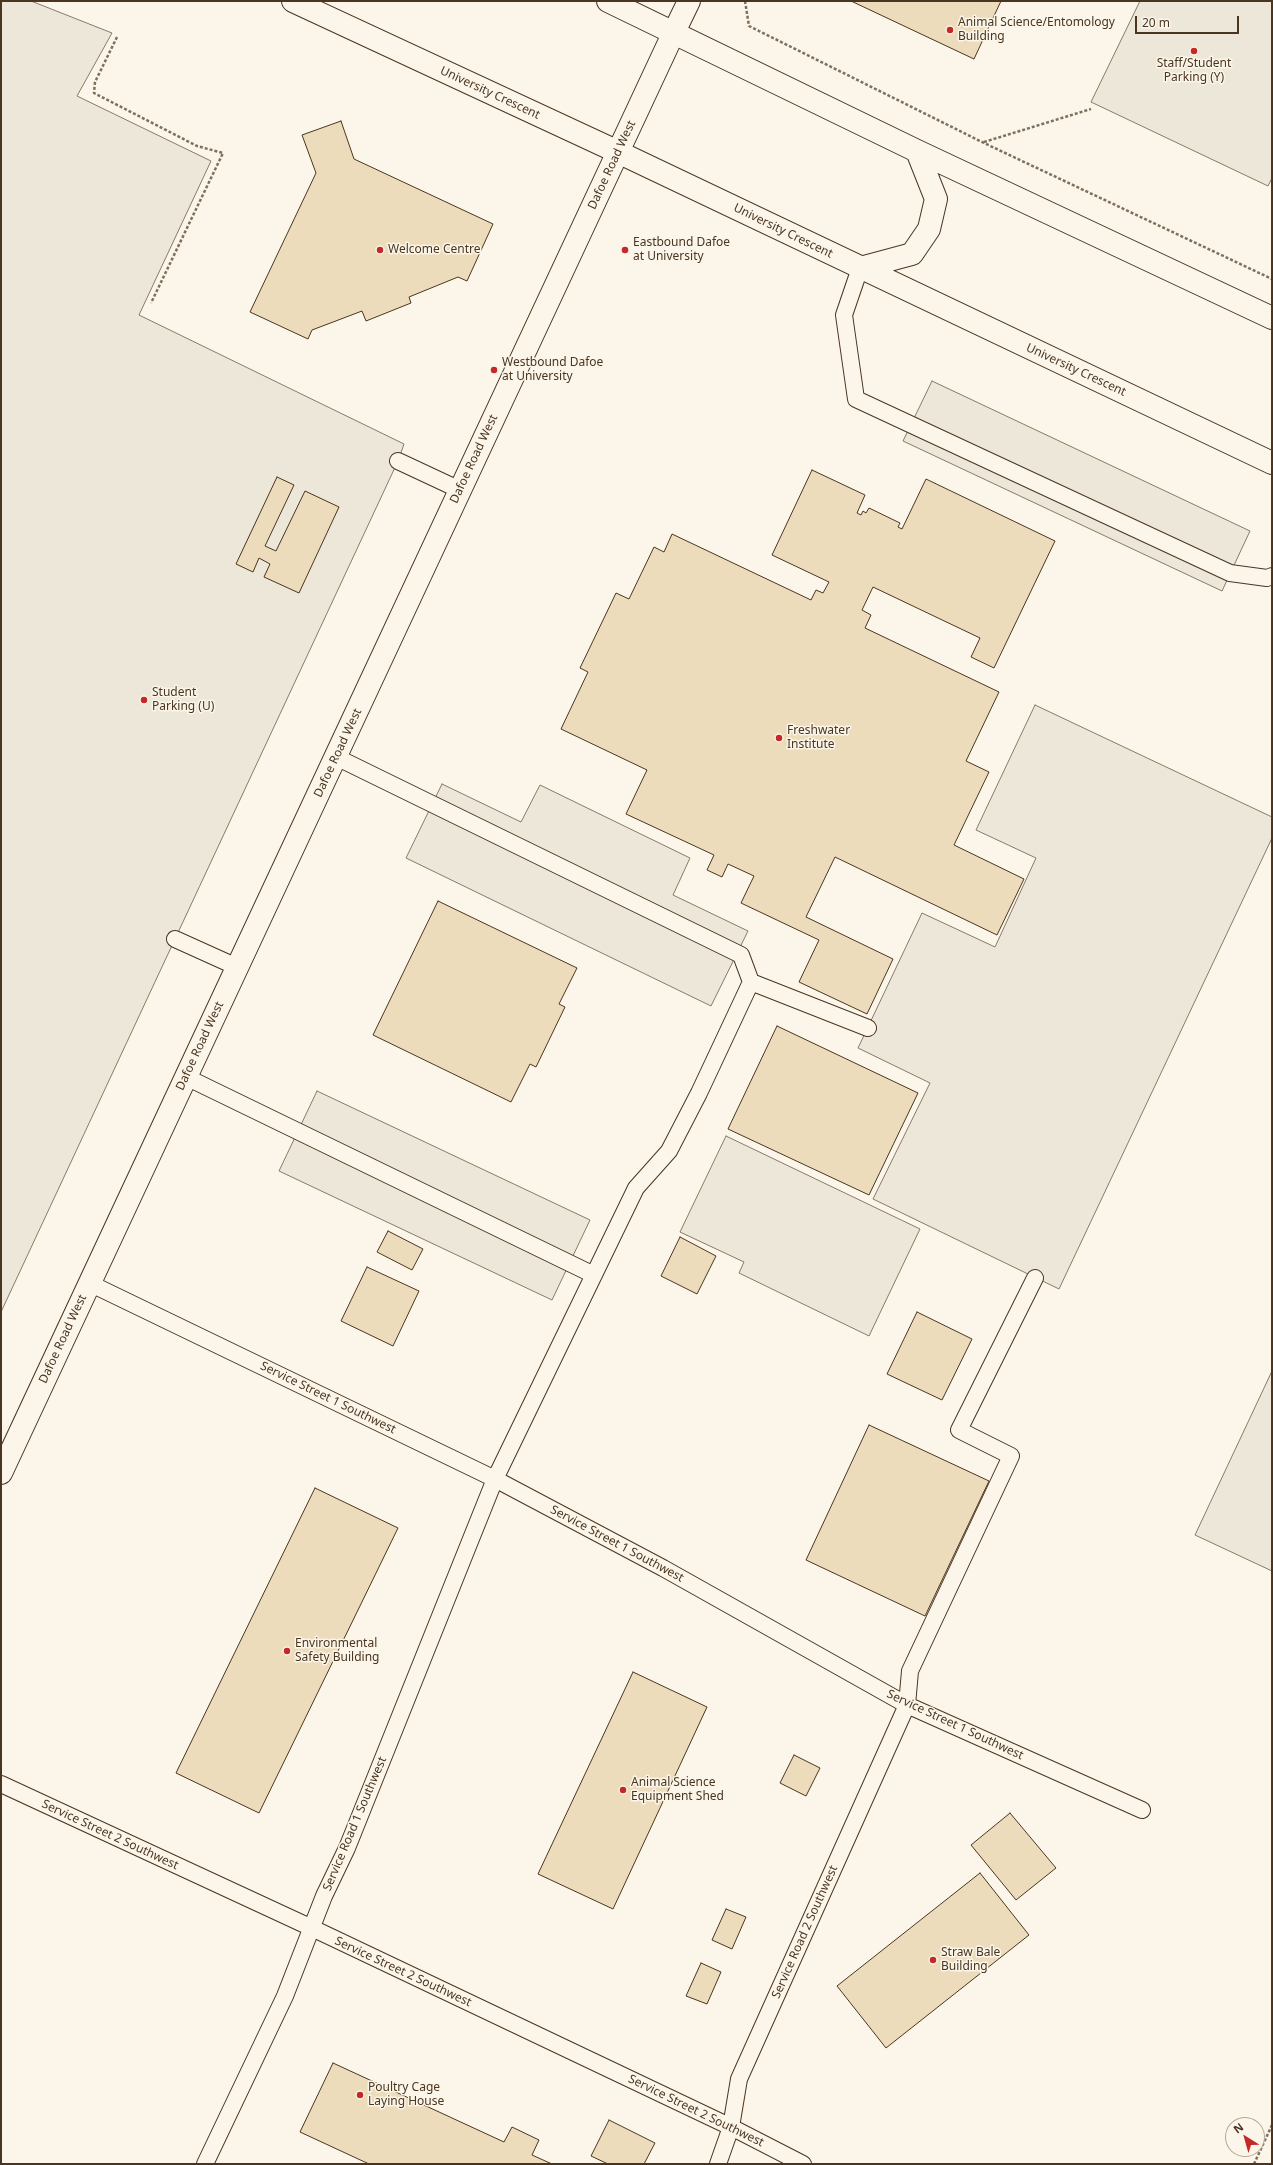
<!DOCTYPE html>
<html>
<head>
<meta charset="utf-8">
<style>
  body { margin:0 }
  #map { position:relative; width:1273px; height:2165px; overflow:hidden; background:#fbf6e9; font-family:"Noto Sans",sans-serif }
  canvas { display:block }
  .frame { position:absolute; inset:0; border:2px solid #4a3520; pointer-events:none }
  .north { position:absolute; left:1225px; top:2117px; width:40px; height:40px; box-sizing:border-box; background:#fbf6e9; border:1px solid #b4a999; border-radius:50%; rotate:323deg; font-size:11px; font-weight:700; line-height:16px; text-align:center; color:#4a3520 }
  .north::after { content:''; display:block; margin:auto; width:14px; height:18px; background:#c62828; clip-path:polygon(50% 0,100% 100%,50% 72%,0 100%) }
  .scale { position:absolute; left:1135px; top:16px; width:104px; height:18px; box-sizing:border-box; border:2px solid #4a3520; border-top:0; padding-left:5px; font-size:12px; line-height:14px; white-space:nowrap; color:#4a3520; -webkit-text-stroke:3px #fbf6e9; paint-order:stroke }
</style>
</head>
<body>
<div id="map">
<canvas width="1273" height="2165"></canvas>
<div class="frame"></div>
<div class="north">N</div>
<div class="scale">20 m</div>
</div>
<script>
const ctx = document.querySelector('canvas').getContext('2d');
ctx.lineJoin = 'round';
function fill(path, color) {
  ctx.fillStyle = color;
  ctx.fill(path, 'evenodd');
}
function shape(rows) {
  const path = new Path2D();
  for (const r of rows) {
    path.moveTo(r[0], r[1]);
    for (let i = 2; i < r.length; i += 2) path.lineTo(r[i], r[i + 1]);
  }
  return path;
}
function stroke(path, color, width, dash) {
  ctx.strokeStyle = color;
  ctx.lineWidth = width;
  ctx.lineCap = dash ? 'butt' : 'round';
  ctx.setLineDash(dash || []);
  ctx.stroke(path);
}
function label(font, color, halo, rows, align = 'center') {
  ctx.font = font + ' "Noto Sans",sans-serif';
  ctx.lineWidth = 3;
  ctx.setLineDash([]);
  ctx.textBaseline = 'middle';
  ctx.strokeStyle = halo;
  ctx.fillStyle = color;
  for (const [text, x, y, turn = 0] of rows) {
    ctx.save();
    ctx.translate(x, y);
    ctx.rotate((+turn || 0) * Math.PI / 180);
    ctx.textAlign = isNaN(turn) ? turn : align;
    if (halo) ctx.strokeText(text, 0, 0);
    ctx.fillText(text, 0, 0);
    ctx.restore();
  }
}
const parking = shape([
  [1,1,31,1,112,33,77,96,211,161,139,315,404,444,398,461,1,1312,1,1],
  [1140,1,1272,1,1272,178,1268,186,1091,102,1140,1],
  [932,381,1250,531,1222,591,903,441,932,381],
  [1035,705,1272,817,1272,838,1059,1289,873,1199,930,1083,858,1048,922,913,995,947,1036,858,976,830,1035,705],
  [442,784,521,822,540,785,690,858,673,895,748,931,711,1006,406,858,442,784],
  [317,1091,590,1220,552,1300,279,1171,317,1091],
  [726,1136,920,1229,869,1336,739,1273,744,1262,680,1232,726,1136],
  [1272,1371,1272,1571,1195,1535,1272,1371]
]);
fill(parking, '#ede7d9');
stroke(parking, '#887966', 1);
const building = shape([
  [851,1,1001,1,974,59,851,1],
  [341,121,354,159,493,224,467,281,458,277,409,297,411,303,366,321,362,311,312,330,308,339,250,312,316,173,302,135,341,121],
  [812,470,865,495,857,513,861,515,863,511,866,513,869,508,900,523,898,527,902,529,926,479,1055,541,994,668,971,657,980,638,873,587,862,610,871,615,865,628,999,692,966,761,989,772,954,845,1024,879,997,935,835,857,806,917,893,959,867,1014,799,982,819,940,741,903,754,876,728,864,722,877,707,870,714,855,626,814,647,770,561,729,588,672,580,668,616,593,629,599,654,547,664,552,672,534,811,600,816,590,823,593,829,582,772,555,812,470],
  [277,477,294,485,265,546,276,551,305,491,339,507,299,593,264,577,270,564,259,558,253,572,236,564,277,477],
  [438,901,577,968,559,1004,565,1007,536,1067,530,1064,511,1102,373,1035,438,901],
  [777,1026,918,1093,869,1195,728,1129,777,1026],
  [388,1231,423,1249,412,1270,377,1252,388,1231],
  [680,1237,716,1256,697,1294,661,1276,680,1237],
  [367,1267,419,1291,393,1346,341,1321,367,1267],
  [917,1312,972,1339,942,1400,887,1374,917,1312],
  [869,1425,989,1481,925,1616,806,1560,869,1425],
  [315,1488,398,1528,259,1813,176,1773,315,1488],
  [633,1672,707,1707,613,1909,538,1874,633,1672],
  [794,1755,820,1768,806,1796,780,1783,794,1755],
  [1010,1813,1056,1868,1016,1900,971,1845,1010,1813],
  [980,1873,1029,1935,886,2048,837,1986,980,1873],
  [726,1909,746,1917,732,1949,712,1940,726,1909],
  [701,1963,721,1972,707,2004,686,1996,701,1963],
  [333,2063,504,2142,512,2127,539,2140,532,2155,552,2164,369,2164,300,2132,333,2063],
  [609,2120,655,2143,644,2164,608,2164,591,2156,609,2120]
]);
fill(building, '#ecdcbc');
stroke(building, '#4a3520', 1);
const lane = shape([
  [860,268,844,315,856,399,1230,573,1267,578,1272,576],
  [398,461,460,490],
  [175,939,237,967],
  [751,982,868,1028],
  [186,1077,594,1275],
  [89,1283,495,1479,663,1568,907,1705,1142,1810],
  [1,1784,312,1928,731,2127,803,2164],
  [205,2164,285,1996,324,1896,347,1848,495,1479,636,1188,669,1151,699,1093,751,982,741,955,336,757],
  [718,2164,731,2127,739,2079,907,1705,910,1671,1011,1456,959,1430,1035,1278]
]);
const street = shape([
  [674,32,689,1]
]);
const secondary = shape([
  [293,1,618,152,1272,463],
  [608,1,917,151,1272,318],
  [860,268,912,254,929,229,936,199,917,151],
  [1,1473,674,32]
]);
stroke(lane, '#4a3520', 18);
stroke(street, '#4a3520', 24);
stroke(secondary, '#4a3520', 24);
stroke(shape([
  [745,1,749,26,984,143,1272,279],
  [117,37,95,82,94,93,197,146,223,153,151,303],
  [984,142,1091,109],
  [1254,2164,1272,2125]
]), '#7f6f5c', 2.5, [3, 2]);
stroke(lane, '#fbf6e9', 16);
stroke(street, '#fbf6e9', 22);
stroke(secondary, '#fbf6e9', 22);
for (const [x, y, r, color] of [
  [950,30,4,"#c62828"],
  [1194,51,4,"#c62828"],
  [380,250,4,"#c62828"],
  [625,250,4,"#c62828"],
  [494,370,4,"#c62828"],
  [144,700,4,"#c62828"],
  [779,738,4,"#c62828"],
  [287,1651,4,"#c62828"],
  [623,1790,4,"#c62828"],
  [933,1960,4,"#c62828"],
  [360,2095,4,"#c62828"]
]) {
  const dot = new Path2D();
  dot.arc(x, y, r, 0, 2 * Math.PI);
  ctx.fillStyle = color;
  ctx.fill(dot);
  stroke(dot, '#fbf6e9', 1.5);
}
label('12px', '#4a3520', '#fbf6e9', [
  ["Animal Science/Entomology",958,23],
  ["Building",958,37],
  ["Staff/Student",1194,64,"center"],
  ["Parking (Y)",1194,78,"center"],
  ["Eastbound Dafoe",633,243],
  ["at University",633,257],
  ["Welcome Centre",388,250],
  ["Westbound Dafoe",502,363],
  ["at University",502,377],
  ["Student",152,693],
  ["Parking (U)",152,707],
  ["Freshwater",787,731],
  ["Institute",787,745],
  ["Environmental",295,1644],
  ["Safety Building",295,1658],
  ["Animal Science",631,1783],
  ["Equipment Shed",631,1797],
  ["Straw Bale",941,1953],
  ["Building",941,1967],
  ["Poultry Cage",368,2088],
  ["Laying House",368,2102]
], 'left');
label('12px', '#4a3520', '#fbf6e9', [
  ["University Crescent",490,93,25],
  ["Dafoe Road West",612,165,-65],
  ["University Crescent",783,231,26],
  ["University Crescent",1076,370,25],
  ["Dafoe Road West",474,459,-65],
  ["Dafoe Road West",338,753,-65],
  ["Dafoe Road West",200,1046,-65],
  ["Dafoe Road West",63,1339,-65],
  ["Service Street 1 Southwest",328,1398,26],
  ["Service Street 1 Southwest",617,1544,28],
  ["Service Street 1 Southwest",955,1725,25],
  ["Service Road 1 Southwest",355,1824,-67],
  ["Service Street 2 Southwest",110,1835,25],
  ["Service Road 2 Southwest",805,1932,-66],
  ["Service Street 2 Southwest",403,1972,25],
  ["Service Street 2 Southwest",696,2111,26]
]);
</script>
</body>
</html>
